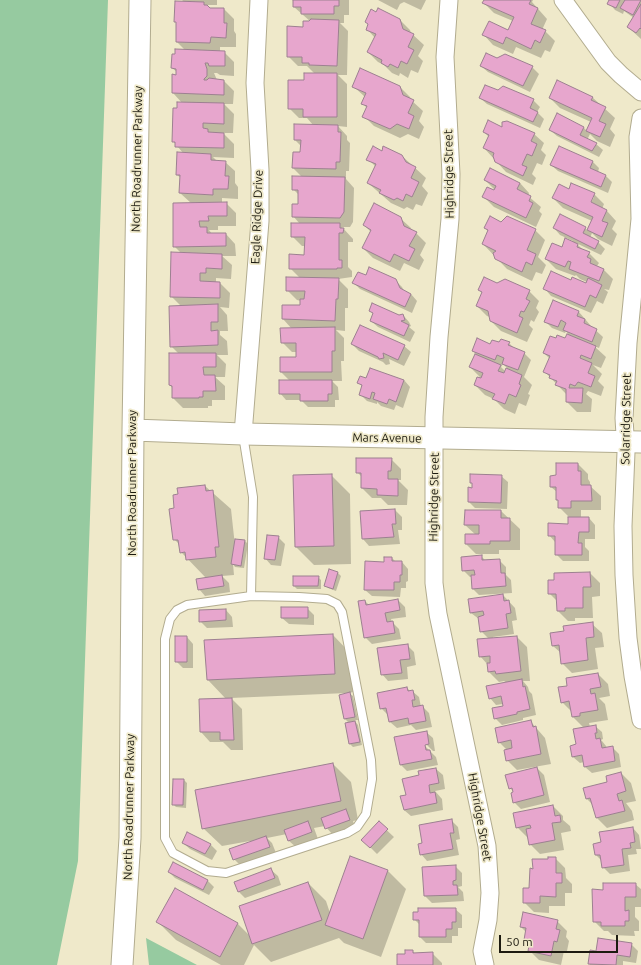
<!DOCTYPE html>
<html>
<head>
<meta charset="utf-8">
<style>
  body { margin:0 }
  #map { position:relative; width:641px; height:965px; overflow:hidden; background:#efe9ca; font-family:Ubuntu,sans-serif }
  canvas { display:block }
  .scale { position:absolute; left:499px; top:935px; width:119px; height:18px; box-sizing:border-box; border:2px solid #1d1b10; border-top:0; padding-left:5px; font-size:12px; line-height:14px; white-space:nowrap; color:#1d1b10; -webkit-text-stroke:3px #efe9ca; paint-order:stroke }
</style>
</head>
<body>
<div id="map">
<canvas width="641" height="965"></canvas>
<div class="scale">50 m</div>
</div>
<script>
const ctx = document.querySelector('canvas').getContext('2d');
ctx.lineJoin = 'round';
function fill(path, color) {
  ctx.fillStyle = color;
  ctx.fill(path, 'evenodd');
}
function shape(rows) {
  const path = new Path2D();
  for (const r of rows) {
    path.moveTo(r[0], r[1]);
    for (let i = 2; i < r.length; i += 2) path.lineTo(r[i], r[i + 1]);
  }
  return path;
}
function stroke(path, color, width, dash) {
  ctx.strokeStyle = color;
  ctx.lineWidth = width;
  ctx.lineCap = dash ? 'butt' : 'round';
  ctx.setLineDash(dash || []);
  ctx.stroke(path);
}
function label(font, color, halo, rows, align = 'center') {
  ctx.font = font + ' Ubuntu,sans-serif';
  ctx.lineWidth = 3.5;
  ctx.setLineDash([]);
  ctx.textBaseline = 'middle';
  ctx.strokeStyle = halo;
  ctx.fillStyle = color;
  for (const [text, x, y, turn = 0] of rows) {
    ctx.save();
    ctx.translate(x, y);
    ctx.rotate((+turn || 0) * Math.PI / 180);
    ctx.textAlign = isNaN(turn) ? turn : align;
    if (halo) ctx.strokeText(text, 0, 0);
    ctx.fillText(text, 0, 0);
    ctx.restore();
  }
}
fill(shape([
  [0,0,108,0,78,861,57,965,0,965],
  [146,938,197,965,149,965]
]), '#96caa0');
fill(shape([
  [182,0,217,0,217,5,206,5,210,9,224,9,234,19,234,31,236,34,236,47,220,47,220,51,224,52,234,62,234,76,220,75,217,73,214,73,217,80,224,81,234,91,233,104,224,104,234,114,233,133,223,133,234,144,234,158,213,157,217,161,225,162,235,171,235,183,238,187,238,199,222,198,222,203,226,203,236,213,236,226,218,226,218,230,209,230,212,234,226,234,235,244,236,256,222,256,232,265,231,279,216,278,216,283,220,283,230,293,229,308,220,307,227,315,228,331,220,331,220,335,227,341,228,355,217,355,226,364,225,377,215,377,225,386,225,400,212,400,212,406,208,406,208,408,183,408,173,398,173,389,170,385,179,354,171,346,181,306,171,296,182,254,174,246,191,203,180,193,181,178,177,175,183,153,173,141,183,104,173,93,173,76,177,76,177,72,172,68,186,51,177,42,177,24,175,21,184,2],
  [294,0,349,0,349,15,344,15,344,23,340,23,348,31,347,75,338,75,347,84,347,127,338,126,347,136,347,140,350,143,349,171,346,171,346,179,354,188,353,222,350,227,342,227,353,239,353,242,348,242,348,267,352,271,352,277,338,279,348,289,348,308,345,308,345,331,336,330,344,338,344,361,341,361,342,381,332,381,338,387,339,400,335,400,335,407,308,407,301,400,286,400,280,393,290,381,281,372,297,358,297,352,292,352,282,342,292,329,283,319,283,306,301,306,301,301,297,300,287,290,300,278,290,268,305,256,306,246,302,246,292,236,300,224,293,216,299,205,299,195,293,189,302,177,293,168,301,153,302,147,295,140,313,125,307,118,299,118,289,108,305,81,315,74,307,66,298,66,288,56,304,28,311,22,294,7],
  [378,0,426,0,421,10,404,2,400,4,397,10],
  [485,0,533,0,532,2,547,19,542,30,545,31,555,41,550,52,545,50,541,58,516,47,513,54,493,45,484,35,509,31,513,21,494,13,484,3],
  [610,0,641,0,641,39,628,27,634,18,624,11,623,14,615,10,609,3],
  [377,13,399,19,410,30,411,33,424,45,418,56,423,61,418,73,411,70,408,78,400,73,399,76,392,73,384,65,378,62,368,52,375,38,367,29],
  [497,59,532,67,539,74,530,92,488,72,481,66],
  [353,86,400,87,410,97,411,100,423,111,419,121,424,127,419,139,408,134,400,138,374,126,364,116,367,108,362,103,365,97],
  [592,97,615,118,610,129,615,135,610,147,597,141,590,134,587,140,596,144,603,150,599,157,557,136,550,130,558,115,584,128,587,131,591,122,560,108,550,98],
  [480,98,533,100,540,107,537,112,544,119,540,128,487,104],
  [503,128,534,134,544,143,541,150,546,155,542,165,537,163,532,174,536,178,533,185,506,172,484,148,489,137,484,132],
  [559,147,593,162,599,168,598,172,606,176,612,182,608,193,558,171,551,165],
  [382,152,401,155,426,178,422,186,428,193,422,206,416,204,413,210,407,207,404,209,391,203,368,183,376,167,368,159],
  [485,180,520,183,529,193,528,196,541,207,539,211,542,214,536,227,494,207,484,197,497,192],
  [569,190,594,194,604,204,602,209,607,211,616,221,612,229,617,234,612,246,598,239,592,233,590,238,598,242,605,249,601,255,576,243,584,251,589,253,599,263,597,266,603,269,613,279,609,290,604,289,608,292,603,304,597,301,591,313,551,296,545,289,572,281,586,284,587,282,580,279,576,275,575,276,556,269,546,259,573,241,560,235,554,228,585,228,588,231,592,221,563,208,553,198],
  [592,197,594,197,589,207],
  [400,218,411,228,412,231,416,233,426,243,420,255,424,260,419,270,404,263,400,271,373,258,363,248,371,232,364,225],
  [501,223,535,230,545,240,538,257,546,265,542,274,536,272,532,281,507,269,483,244,489,232,485,228],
  [366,277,395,280,402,287,404,291,411,294,417,301,412,313,360,289,354,283],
  [497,284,529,291,539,301,536,308,539,312,534,322,531,320,529,325,533,329,527,342,501,331,491,321,490,317,487,316,477,306,482,293,479,290],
  [553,301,579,312,591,326,603,337,599,348,594,346,606,357,601,368,593,365,602,374,598,381,604,387,601,396,588,391,586,394,592,399,591,412,577,412,567,402,567,395,545,372,550,359,544,353,566,340,568,334,566,331,565,333,552,328,545,321],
  [370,311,399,316,403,315,409,322,411,326,409,327,415,332,410,342,378,327,371,321,374,314],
  [509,343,515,349,524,353,531,360,524,377,532,385,528,394,530,395,526,406,519,403,515,414,504,409,494,399,485,395,475,385,483,380,470,367,479,357,473,351,491,345],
  [503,364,507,368,506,372,501,367],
  [352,344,404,346,411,352,404,366,389,359,390,364,386,365,383,362,359,351],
  [366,379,404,380,410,387,403,408,396,405,394,410,381,406,377,402,377,404,367,401,360,394,363,387,359,383],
  [391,459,401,469,401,480,398,480,408,490,407,505,388,505,381,498,372,498,362,488,362,477,357,472],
  [578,464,588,474,588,479,590,482,590,486,601,496,601,510,581,510,581,518,589,518,595,525,595,539,585,539,585,547,589,551,589,561,563,561,556,554,555,542,549,535,569,525,569,517,559,507,559,502,557,499,557,492,551,487,557,476],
  [331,475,350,494,351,564,314,565,296,547],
  [501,476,508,482,507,509,475,508,469,502,473,489,473,484,471,482],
  [205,486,231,509,235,546,236,540,245,541,248,544,244,568,235,567,233,564,234,575,222,576,229,583,230,592,205,596,199,589,206,578,181,552,180,545,174,539,175,509,179,495,178,489],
  [395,510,402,517,402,530,398,530,400,544,369,546,363,539],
  [501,511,520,529,520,550,499,550,499,554,476,554,466,544,476,535,465,525],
  [278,537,285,544,281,566,271,565,265,558],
  [481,556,486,561,499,560,506,567,506,575,511,580,512,593,479,595,473,589,472,577,470,577,463,570],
  [392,558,396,562,402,562,408,569,408,581,406,582,406,588,401,588,400,597,372,596,365,590],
  [329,571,338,573,341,576,336,591,328,588,325,585],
  [590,573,600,583,600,596,592,597,593,618,575,618,575,621,568,621,558,611,557,601,549,593],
  [318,577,321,580,321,589,297,589,294,586],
  [503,595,515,608,517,620,512,621,514,634,493,637,493,639,517,637,527,647,530,681,523,681,528,687,529,691,532,694,536,715,523,718,523,720,502,725,495,718,504,707,503,704,496,705,490,698,507,683,504,681,499,682,489,672,488,665,480,656,489,639,481,631,479,619,471,613],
  [398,600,405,607,406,617,391,619,392,622,399,629,401,639,372,644,365,637,365,601,369,605],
  [307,608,314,615,314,625,289,624,282,618],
  [226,610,232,617,233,627,207,628,200,621],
  [592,624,602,633,604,647,595,648,598,669,572,673,562,663,561,653,553,646,565,632],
  [333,635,351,654,353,692,349,693,353,696,358,720,354,720,358,725,362,745,353,747,350,744,349,723,345,719,347,693,231,698,242,709,243,750,231,750,223,742,210,742,201,732,200,700,226,699,208,680],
  [187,637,193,644,193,668,183,668,176,661],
  [407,645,414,652,416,665,407,667,408,679,388,681,382,674],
  [598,674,608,684,610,696,599,698,605,704,608,720,589,723,590,727,595,726,602,732,603,739,601,740,602,741,606,746,607,748,612,747,619,754,621,767,592,773,585,767,584,762,580,763,573,757,584,728,573,717,572,712,562,702,568,687],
  [407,688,410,691,412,691,419,697,421,707,422,706,429,713,432,727,416,730,411,725,397,728,390,722,388,715,381,708],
  [531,722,545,738,551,764,517,770,507,760,507,750,499,742],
  [426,732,433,738,435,751,433,751,423,741,421,742,436,757,438,765,407,771,401,765],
  [333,764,351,782,358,820,353,821,355,827,333,835,325,826,314,828,318,839,296,847,289,841,287,834,267,838,272,843,276,853,241,866,234,859,250,842,250,841,222,846,203,828],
  [537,768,544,775,550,802,521,809,514,802,515,793,510,788],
  [436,769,443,775,445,789,435,791,442,799,443,810,411,816,404,810,407,796,420,776],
  [621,773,631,783,636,801,626,803,632,811,634,820,607,828,597,818,593,805,587,799],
  [184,780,187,783,186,808,176,807,173,804],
  [553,806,563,816,563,820,570,826,571,831,561,833,564,850,540,854,530,844,528,837,527,837,517,827],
  [451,820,458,827,460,839,456,840,459,855,427,861,421,854,423,844],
  [379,823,394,837,377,854,363,840],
  [633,828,639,835,641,849,636,849,637,854,628,855,630,871,610,874,603,867,603,862,596,855,602,843],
  [183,843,210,844,217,851,212,860,190,849],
  [555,858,565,868,566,878,572,884,572,893,565,893,565,906,549,906,549,913,534,912,524,902,530,889,534,870],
  [455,866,462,873,462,886,458,887,463,892,464,901,432,903,425,896],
  [271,870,278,876,281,885,245,898,239,892],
  [388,871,406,889,381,957,344,943,339,938,271,962,254,945,244,965,221,965,176,940,158,922,176,889,238,924,250,936,308,883,326,901,330,913],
  [169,872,207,880,214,887,209,895,175,878],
  [635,884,641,889,641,907,635,907,635,917,639,921,639,931,634,931,635,936,612,935,608,931,604,931,594,921,604,891],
  [455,909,462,915,462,928,458,928,458,936,452,936,452,943,426,943,420,937,420,925,414,919],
  [557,921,567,931,566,937,569,941,567,951,564,951,561,965,539,960,529,950,530,945,525,939,526,932,521,927],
  [631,944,638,951,636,963,623,961,623,965,590,965,589,964,597,952],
  [412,951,416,954,432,953,442,963,442,965,398,965,407,955]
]), '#0003');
const building = shape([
  [293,0,339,0,339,6,334,6,334,14,301,14,301,7,293,7,293,0],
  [484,0,531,0,529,4,538,8,531,24,546,30,540,43,535,40,531,49,506,37,503,44,482,35,489,21,508,30,514,17,482,3,484,0],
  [609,0,620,0,616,8,607,4,609,0],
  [625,0,641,0,633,15,620,8,625,0],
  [175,1,204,2,204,5,207,5,210,8,224,8,224,23,227,23,226,38,211,37,210,43,176,42,176,22,174,22,175,1],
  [641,4,641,29,640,28,636,33,627,27,641,4],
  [378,8,400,19,403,29,414,34,408,47,414,50,407,64,401,61,398,68,390,64,388,67,381,63,382,60,367,52,376,34,366,30,368,24,365,22,371,9,376,12,378,8],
  [311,19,339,20,337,66,309,65,309,63,302,63,302,57,287,57,287,26,303,27,303,21,309,21,311,19],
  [175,49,225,51,225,66,209,66,208,63,205,63,207,69,207,76,204,79,204,80,207,80,209,78,224,80,224,95,172,93,172,74,176,75,176,69,171,68,172,54,175,54,175,49],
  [486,53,497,58,505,54,533,66,523,86,480,66,486,53],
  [360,68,400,86,403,95,414,100,408,113,414,116,409,129,397,124,390,129,362,117,367,106,361,104,366,93,352,87,360,68],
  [304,73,337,73,337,117,303,117,303,109,288,109,288,80,304,80,304,73],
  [557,80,593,97,591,100,606,107,599,121,606,124,600,137,586,131,592,118,549,98,557,80],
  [485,85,498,90,503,86,534,99,530,108,538,112,533,122,479,98,485,85],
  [177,102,224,103,224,124,203,123,203,128,208,129,208,132,224,133,224,148,175,147,175,142,172,142,173,108,177,108,177,102],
  [557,113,584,127,580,135,597,143,592,151,549,130,557,113],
  [488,120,502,127,502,122,507,121,535,133,531,141,537,144,532,156,527,154,522,165,527,167,523,176,495,162,493,156,494,153,483,148,489,135,483,132,488,120],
  [294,124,338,125,338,132,341,132,340,162,336,162,336,169,292,168,293,152,300,152,301,140,294,140,294,124],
  [373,146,382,151,383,146,402,155,406,162,416,167,411,178,419,182,412,197,406,194,403,201,397,198,394,200,379,193,381,190,367,183,376,164,366,160,373,146],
  [559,146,593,161,590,168,606,175,601,187,550,165,559,146],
  [177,152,211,154,211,160,226,161,225,176,229,176,228,189,213,189,213,195,179,193,180,175,176,175,177,152],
  [490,168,520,183,517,189,531,196,529,201,533,203,526,218,482,197,487,187,494,190,496,186,484,180,490,168],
  [292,176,345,177,344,212,340,218,292,217,292,204,298,204,298,190,292,190,292,176],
  [571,183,595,193,591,202,607,210,602,221,608,223,602,237,587,230,593,217,552,198,559,184,569,189,571,183],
  [227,202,227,216,208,216,209,221,199,221,200,227,207,227,207,233,226,233,226,246,173,247,173,203,227,202],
  [374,203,401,217,404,226,417,232,409,246,415,249,409,261,394,254,390,262,362,248,371,230,363,225,374,203],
  [560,214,586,227,583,233,599,241,595,249,553,228,560,214],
  [490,216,501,222,507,216,536,229,527,250,536,254,532,265,526,262,522,272,495,259,493,253,496,251,482,244,488,230,484,228,490,216],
  [291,223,340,223,340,228,344,228,343,233,339,233,339,260,342,260,342,268,337,268,337,269,289,269,289,254,304,255,305,237,291,237,291,223],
  [565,238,578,244,577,247,590,252,587,257,591,259,590,263,604,269,599,281,569,269,571,262,568,261,565,267,545,259,552,243,562,247,565,238],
  [171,252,222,254,222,269,206,268,206,273,200,273,200,281,220,282,220,298,170,297,171,252],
  [369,267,396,279,400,288,411,294,405,307,352,283,358,272,366,275,369,267],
  [551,271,571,280,572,277,586,283,588,278,602,285,596,298,590,295,585,307,543,289,551,271],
  [286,277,339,278,338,299,336,299,335,321,282,319,282,305,300,305,300,299,304,299,305,291,286,291,286,277],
  [484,277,497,283,505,279,530,290,526,299,530,301,524,312,521,311,519,316,523,318,517,333,490,321,488,311,476,306,482,292,478,290,484,277],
  [553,300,579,311,577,316,585,319,584,323,597,329,592,342,563,330,566,323,561,320,558,327,544,322,553,300],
  [372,303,399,315,403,314,405,320,401,321,409,325,404,336,370,321,373,313,369,311,372,303],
  [218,304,218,322,211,322,211,331,218,330,218,345,170,347,169,306,218,304],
  [360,325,405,345,398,360,383,353,384,358,379,359,378,357,351,344,360,325],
  [335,327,335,351,332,351,332,372,280,372,280,357,296,357,296,343,281,343,280,328,335,327],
  [567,334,596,346,591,359,581,355,580,358,592,363,588,373,595,376,591,387,578,382,575,386,570,384,569,388,583,388,582,403,566,402,566,389,555,385,557,381,549,378,550,375,543,372,550,356,543,353,550,336,556,338,557,335,565,338,567,334],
  [477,338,490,344,492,340,499,342,501,339,510,342,508,345,525,352,518,370,502,364,504,358,497,355,495,360,472,351,477,338],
  [169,353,216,353,216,367,203,367,204,375,215,375,216,391,203,391,203,397,199,397,199,398,172,398,172,386,169,385,169,353],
  [475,354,501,365,498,371,504,373,506,368,522,375,519,384,521,385,516,397,509,394,505,404,492,399,495,394,474,385,477,377,481,378,483,373,469,367,475,354],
  [370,368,404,380,396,402,389,399,387,404,373,399,375,393,372,392,370,399,359,395,362,385,357,383,360,376,366,378,370,368],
  [279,380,332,380,332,394,328,394,328,401,300,401,300,394,279,394,279,380],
  [356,458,392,458,391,471,388,471,388,479,398,479,398,496,377,495,377,489,361,488,361,473,356,473,356,458],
  [556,463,578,463,578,471,581,471,581,485,591,485,592,501,571,501,571,508,558,508,558,500,556,500,556,487,550,487,550,476,556,475,556,463],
  [332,474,334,546,295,547,293,475,332,474],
  [470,474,502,475,501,503,468,502,468,487,472,488,472,483,470,483,470,474],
  [205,485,206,491,213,490,219,547,215,547,216,557,186,560,185,552,180,553,178,540,173,540,169,509,174,508,173,495,178,494,177,488,205,485],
  [395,509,396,524,392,524,394,537,362,539,360,511,395,509],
  [465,510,501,510,501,518,510,518,510,541,490,541,490,544,465,544,465,534,479,534,479,525,464,525,465,510],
  [568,517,589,517,589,532,579,532,578,543,582,543,582,555,555,555,555,536,548,536,548,523,568,524,568,517],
  [267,535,279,536,275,560,264,559,267,535],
  [235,539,245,540,241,566,231,564,235,539],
  [482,555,482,560,500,559,501,573,505,573,506,586,472,589,471,575,475,575,474,570,462,571,461,557,482,555],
  [384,557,392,557,392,561,402,561,402,575,400,575,400,582,394,582,394,590,364,590,365,561,384,562,384,557],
  [329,569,338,572,333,589,324,586,329,569],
  [590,572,591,587,583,587,583,608,565,608,565,611,557,611,556,594,548,594,548,580,554,580,554,573,590,572],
  [222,575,224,586,198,590,196,579,222,575],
  [293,576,319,576,318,586,293,586,293,576],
  [503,594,504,601,509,600,511,613,506,614,508,628,480,632,478,617,484,615,483,611,470,613,468,599,503,594],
  [398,599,400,610,385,613,387,622,393,621,395,633,364,638,358,601,365,600,366,605,398,599],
  [281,607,308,607,308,618,281,618,281,607],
  [226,609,226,620,199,622,199,610,226,609],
  [593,622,594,637,586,638,588,660,561,664,559,645,552,646,550,633,564,631,563,626,593,622],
  [333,634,335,674,207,680,204,640,333,634],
  [175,636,187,636,187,662,175,662,175,636],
  [517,636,521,671,496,674,495,671,488,672,487,663,490,663,490,656,479,657,477,639,517,636],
  [408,644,410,659,400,660,402,673,381,675,377,648,408,644],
  [598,673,601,687,590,689,591,694,595,693,598,710,580,713,580,716,572,717,569,701,561,703,558,687,567,686,566,678,598,673],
  [522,679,523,687,525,686,530,709,517,712,517,714,494,719,492,708,503,706,501,696,489,699,486,686,522,679],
  [407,687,408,691,413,690,415,700,412,700,413,707,423,705,426,721,409,724,408,718,389,722,386,708,380,709,377,693,407,687],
  [350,692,355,717,344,719,339,695,350,692],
  [232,698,234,740,220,740,220,732,200,732,199,699,232,698],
  [531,720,533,727,536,726,541,754,506,761,504,750,512,748,511,740,498,743,495,728,531,720],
  [355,721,360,742,349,744,345,723,355,721],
  [596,725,597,733,595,733,596,739,600,738,602,748,613,746,615,761,584,767,582,755,572,757,570,746,576,744,573,729,596,725],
  [427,731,429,744,425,745,426,750,430,750,432,759,400,765,394,737,427,731],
  [333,763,341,801,202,829,195,790,333,763],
  [537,767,544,795,513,803,511,793,513,792,512,788,509,789,505,775,537,767],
  [436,768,439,783,429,785,430,793,435,792,437,803,404,810,400,796,406,795,402,779,419,775,418,771,436,768],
  [621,772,626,791,617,794,619,801,622,800,625,811,596,818,590,798,586,799,583,788,607,782,606,776,621,772],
  [173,779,184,779,183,805,172,805,173,779],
  [553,805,555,816,560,815,561,822,552,823,555,840,529,845,526,829,531,828,530,825,516,828,513,813,553,805],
  [346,809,350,820,325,829,321,818,346,809],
  [452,819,454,833,450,833,453,849,420,855,418,844,422,843,419,825,452,819],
  [308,821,312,832,288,841,284,830,308,821],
  [379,821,388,829,370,848,361,840,379,821],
  [633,827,635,842,630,843,631,848,622,849,624,865,602,868,600,855,595,855,593,844,601,842,599,832,633,827],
  [187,832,211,844,205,854,182,843,187,832],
  [266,836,270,847,233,860,229,849,266,836],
  [350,856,388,870,363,939,325,925,350,856],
  [548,857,556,857,556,873,562,873,562,883,556,883,556,897,540,896,540,903,523,903,523,888,529,888,530,868,533,869,532,859,548,859,548,857],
  [173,862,208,880,203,890,168,872,173,862],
  [456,865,456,880,453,881,453,885,457,885,458,895,424,896,422,867,456,865],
  [271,868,275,878,238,892,234,882,271,868],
  [308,882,322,920,252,944,239,906,308,882],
  [603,883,636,883,636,897,625,897,625,911,629,910,629,921,625,921,625,926,601,926,601,922,593,922,592,889,603,890,603,883],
  [175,888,238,923,220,957,156,922,175,888],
  [418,908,456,908,456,922,452,922,452,929,446,929,446,937,419,937,419,920,413,920,413,912,418,912,418,908],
  [523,912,558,920,556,929,560,930,557,942,554,941,551,956,528,951,530,941,524,940,526,928,520,927,523,912],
  [598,938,632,943,630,957,617,955,616,965,588,964,590,950,596,951,598,938],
  [405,950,413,950,413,953,433,952,433,965,397,965,397,954,405,954,405,950]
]);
fill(building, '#e7a6cd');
stroke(building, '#9c8090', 1);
const service = shape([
  [243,435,253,497,251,596,187,605,177,610,170,619,165,639,165,838,173,853,207,871,226,873,347,833,357,827,366,814,372,779,371,760,342,612,337,604,327,599,299,597,251,596]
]);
const minor = shape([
  [449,0,445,57,451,174,450,219,439,337,434,417,434,583,438,614,487,846,490,893,488,920,482,951,485,965],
  [563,0,608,62,621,75,641,92],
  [641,118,638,137,640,219,628,343,624,418,626,452,623,526,624,575,628,638,633,676,641,720],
  [243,434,260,221,260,170,255,83,259,0]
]);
const tertiary = shape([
  [133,430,243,434,641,442],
  [122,965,130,838,133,430,140,0]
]);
stroke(service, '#b2ac8f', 10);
stroke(minor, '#b2ac8f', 19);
stroke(tertiary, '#b2ac8f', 23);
stroke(service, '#fff', 8);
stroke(minor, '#fff', 17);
stroke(tertiary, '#fff', 21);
label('12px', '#1d1b10', '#efe9ca', [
  ["North Roadrunner Parkway",137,159,-89],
  ["Highridge Street",449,174,-91],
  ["Eagle Ridge Drive",257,217,-88],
  ["Solarridge Street",626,419,-89],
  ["Mars Avenue",387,438,1],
  ["North Roadrunner Parkway",132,483,-90],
  ["Highridge Street",434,497,-89],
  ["North Roadrunner Parkway",129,807,-89],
  ["Highridge Street",480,817,80]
]);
</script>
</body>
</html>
